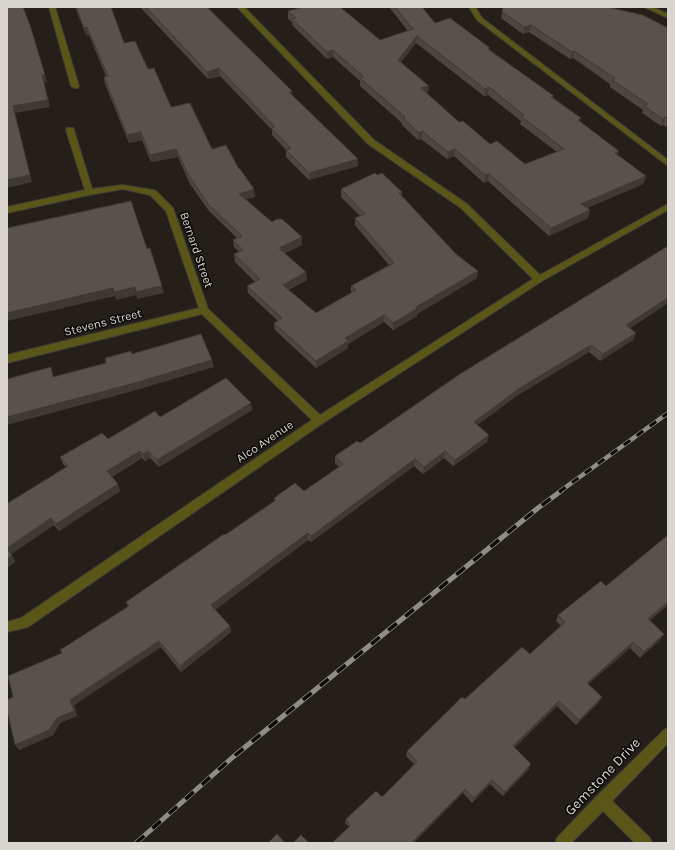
<!DOCTYPE html>
<html>
<head>
<meta charset="utf-8">
<style>
  body { margin:0 }
  #map { position:relative; width:675px; height:850px; overflow:hidden; background:#242019; font-family:Karla,sans-serif }
  canvas { display:block }
  .frame { position:absolute; inset:0; border:8px solid #d9d6d1; pointer-events:none }
</style>
</head>
<body>
<div id="map">
<canvas width="675" height="850"></canvas>
<div class="frame"></div>
</div>
<script>
const ctx = document.querySelector('canvas').getContext('2d');
ctx.lineJoin = 'round';
function shape(rows) {
  const path = new Path2D();
  for (const r of rows) {
    path.moveTo(r[0], r[1]);
    for (let i = 2; i < r.length; i += 2) path.lineTo(r[i], r[i + 1]);
  }
  return path;
}
function stroke(path, color, width, dash) {
  ctx.strokeStyle = color;
  ctx.lineWidth = width;
  ctx.lineCap = dash ? 'butt' : 'round';
  ctx.setLineDash(dash || []);
  ctx.stroke(path);
}
function fill(path, color) {
  ctx.fillStyle = color;
  ctx.fill(path, 'evenodd');
}
function label(font, color, halo, rows, align = 'center') {
  ctx.font = font + ' Karla,sans-serif';
  ctx.lineWidth = 3;
  ctx.setLineDash([]);
  ctx.textBaseline = 'middle';
  ctx.strokeStyle = halo;
  ctx.fillStyle = color;
  for (const [text, x, y, turn = 0] of rows) {
    ctx.save();
    ctx.translate(x, y);
    ctx.rotate((+turn || 0) * Math.PI / 180);
    ctx.textAlign = isNaN(turn) ? turn : align;
    if (halo) ctx.strokeText(text, 0, 0);
    ctx.fillText(text, 0, 0);
    ctx.restore();
  }
}
const lane = shape([
  [49,7,55,7,79,86,78,88,75,88,71,86,49,7]
]);
const street = shape([
  [237,7,244,7,374,140,467,204,540,275,668,204,668,210,542,281,323,423,28,627,7,632,7,622,21,618,312,420,202,314,7,363,7,355,199,308,166,211,150,195,123,189,89,195,7,213,7,207,85,190,66,130,67,128,73,128,74,130,92,189,123,185,153,190,156,191,173,208,208,309,320,415,533,279,461,208,368,144,237,7],
  [469,7,475,7,482,18,668,160,668,166,477,20,469,7],
  [644,7,652,7,668,14,668,18,644,7],
  [668,728,668,743,612,801,650,838,652,843,635,843,603,811,571,843,555,843,557,838,597,796,664,730,668,728]
]);
stroke(lane, '#413d36', 2);
stroke(street, '#413d36', 2);
fill(lane, '#595618');
fill(street, '#595618');
const railFar1 = shape([
  [559,492,668,413]
]);
const rail = shape([
  [136,843,233,757,538,508,561,491]
]);
stroke(railFar1, '#908d87', 4.5);
stroke(rail, '#908d87', 5);
stroke(railFar1, '#0c0a07', 3, [8]);
stroke(rail, '#0c0a07', 3.5, [11]);
fill(shape([
  [75,7,111,7,124,43,148,69,171,107,212,149,239,169,255,197,246,199,272,222,302,245,285,253,307,280,288,290,316,313,351,293,351,286,389,265,355,225,355,218,360,216,341,197,341,189,377,175,402,192,402,196,477,278,417,314,417,316,393,330,384,322,348,344,348,348,316,368,275,330,274,323,278,321,248,293,247,286,255,282,235,262,234,254,239,252,234,247,233,240,237,238,209,211,190,184,178,157,151,162,142,140,129,143,105,84,104,77,106,76,89,35,86,35],
  [140,7,207,7,292,91,292,95,358,159,358,166,309,180,286,157,286,150,272,135,272,130,220,76,208,79],
  [389,7,422,7,435,23,489,50,581,118,580,121,618,155,646,176,643,184,587,208,588,218,549,236,488,181,484,183,454,156,447,159,421,139,418,140,402,125,402,123,360,86,360,81,333,57,327,59,293,26,292,22,288,19,288,11,380,40,408,31],
  [416,43,484,96,488,95,521,121,520,124,557,152,525,164,490,144,459,122,427,94,428,93,401,62],
  [502,12,668,28,668,128,663,125,661,126,642,113,643,110,610,87,610,84,573,58,570,59,529,32,523,34,501,18],
  [668,303,630,328,636,333,633,340,600,361,589,352,518,395,477,425,487,442,453,466,444,458,423,474,414,466,311,542,308,540,215,610,230,626,231,632,181,672,161,647,74,705,77,716,60,723,53,735,19,750,13,697,62,653,128,607,126,602,225,535,274,501,274,498,304,491,339,467,335,463,335,456,360,443],
  [252,410,159,467,150,458,145,461,142,458,112,477,120,491,59,531,54,525,11,554,15,562,7,568,8,503,66,467,63,464,60,457,108,439,160,417],
  [606,586,668,605,650,620,664,634,660,640,640,658,630,648,588,684,599,702,576,725,557,706,514,748,529,769,503,796,490,784,472,803,463,793,349,827,345,823,346,819,382,797,414,764,406,756,407,751,465,699,530,654,561,626,556,621,558,615]
]), '#4d4640');
fill(shape([
  [531,25,529,32,523,34,524,27],
  [87,27,89,35,86,35,84,28],
  [417,36,416,43,397,67,398,60],
  [333,50,333,57,327,59,327,52],
  [574,51,573,58,570,59,572,52],
  [219,68,220,76,208,79,207,72],
  [42,75,45,75,47,82,44,82,50,107,15,113,32,182,7,188,7,180,13,106],
  [429,86,428,93,420,96,421,88],
  [489,87,488,95,484,96,485,89],
  [665,117,663,125,661,126,663,119],
  [422,131,421,139,418,140,419,133],
  [141,132,142,140,129,143,127,135],
  [176,149,178,157,151,162,150,155],
  [455,149,454,156,447,159,448,152],
  [619,151,617,159,615,153],
  [358,159,358,166,309,180,309,173],
  [489,174,488,181,484,183,485,175],
  [646,176,643,184,580,211,581,204],
  [254,189,255,197,240,201,239,194],
  [590,210,588,218,549,236,551,228],
  [302,237,302,245,280,256,279,248],
  [478,271,477,278,417,314,417,316,393,330,393,323,416,307],
  [306,272,307,280,283,292,283,285],
  [162,286,164,293,137,299,136,292],
  [135,287,136,295,116,300,114,292],
  [113,288,115,296,7,321,7,313],
  [668,298,668,303,623,333,626,325],
  [384,315,384,322,348,344,348,348,316,368,316,361,345,338],
  [7,322,8,330,7,330],
  [636,333,633,340,600,361,603,354],
  [591,345,589,352,518,395,472,429,474,422,520,388],
  [212,360,214,367,133,391,7,425,7,417],
  [251,403,252,410,159,467,157,460],
  [489,435,487,442,453,466,455,460],
  [140,451,142,458,110,478,107,471],
  [148,451,150,458,145,461,143,454],
  [445,451,444,458,423,474,424,467],
  [415,459,414,466,311,542,311,536],
  [118,484,120,491,59,531,56,524],
  [51,518,54,525,10,555,7,548],
  [308,533,308,540,213,611,211,605],
  [12,555,15,562,7,568,7,559],
  [668,602,668,605,645,625,648,619],
  [230,626,231,632,181,672,180,666],
  [664,634,660,640,640,658,644,652],
  [159,641,161,647,74,705,77,716,60,723,53,735,19,750,15,745,57,718,70,700],
  [633,642,630,648,584,688,587,683],
  [602,697,599,702,576,725,579,720],
  [559,701,557,706,511,751,513,746],
  [531,764,529,769,503,796,505,792],
  [492,780,490,784,472,803,474,798],
  [465,789,463,793,414,843,411,843]
]), '#3e3934');
const building = shape([
  [7,7,23,7,31,28,45,75,42,75,48,100,13,106,30,175,7,180,7,7],
  [76,7,111,7,124,43,135,41,148,69,154,68,171,107,190,103,212,149,226,145,239,169,240,169,254,189,239,194,272,222,277,219,282,219,302,237,279,248,306,272,283,285,316,313,356,290,351,286,394,263,355,218,365,214,341,189,375,173,377,175,382,173,402,192,399,193,456,254,478,271,416,307,417,309,393,323,384,315,345,338,348,341,316,361,274,323,282,318,247,286,260,279,234,254,243,250,233,240,242,236,208,204,189,176,176,149,150,155,141,132,127,135,104,77,108,76,87,27,84,28,76,7],
  [146,7,207,7,292,91,289,92,358,159,309,173,286,150,291,148,271,128,275,127,219,68,207,72,146,7],
  [303,7,340,7,380,40,413,29,395,7,422,7,435,23,450,18,490,48,488,49,554,96,551,97,581,118,578,120,619,151,615,153,646,176,581,204,590,210,551,228,489,174,485,175,455,149,448,152,422,131,419,133,403,118,405,117,360,78,364,77,333,50,327,52,292,19,296,18,288,11,303,7],
  [417,36,485,89,489,87,524,115,521,116,564,149,525,164,497,141,490,144,463,121,459,122,421,88,429,86,398,60,417,36],
  [503,7,607,7,643,15,668,28,668,119,665,117,663,119,644,106,648,104,612,80,615,78,574,51,572,52,531,25,524,27,502,12,503,7],
  [131,201,147,249,150,248,162,286,136,292,135,287,114,292,113,288,7,313,7,228,131,201],
  [668,246,668,298,626,325,636,333,603,354,591,345,520,388,474,422,489,435,455,460,445,451,424,467,415,459,311,536,308,533,211,605,230,626,180,666,159,641,70,700,74,711,57,718,49,730,15,745,7,710,7,700,13,697,8,676,62,653,60,650,129,606,126,602,224,534,225,535,276,500,274,498,295,483,304,491,343,464,335,456,357,441,360,443,460,374,668,246],
  [201,334,212,360,131,384,7,417,7,379,51,367,53,377,106,363,105,358,131,351,132,354,201,334],
  [226,378,251,403,157,460,148,451,143,454,140,451,107,471,118,484,56,524,51,518,7,548,7,502,8,503,68,466,60,457,102,433,108,439,155,411,160,417,226,378],
  [668,535,668,602,648,619,664,634,644,652,633,642,587,683,602,697,579,720,559,701,513,746,531,764,505,792,492,780,474,798,465,789,411,843,332,843,350,826,346,819,376,791,382,797,417,762,407,751,462,697,465,699,522,647,530,654,565,622,558,615,601,581,606,586,668,535],
  [7,549,12,555,7,559,7,549],
  [277,834,285,843,268,843,277,834],
  [301,835,309,843,293,843,301,835]
]);
fill(building, '#59514b');
stroke(building, '#3e3934', 1);
label('12px', '#d9d6d1', '#0c0a07', [
  ["Bernard Street",196,250,71],
  ["Stevens Street",103,323,-14],
  ["Alco Avenue",265,442,-34]
]);
label('14px', '#d9d6d1', '#0c0a07', [
  ["Gemstone Drive",603,777,-46]
]);
</script>
</body>
</html>
